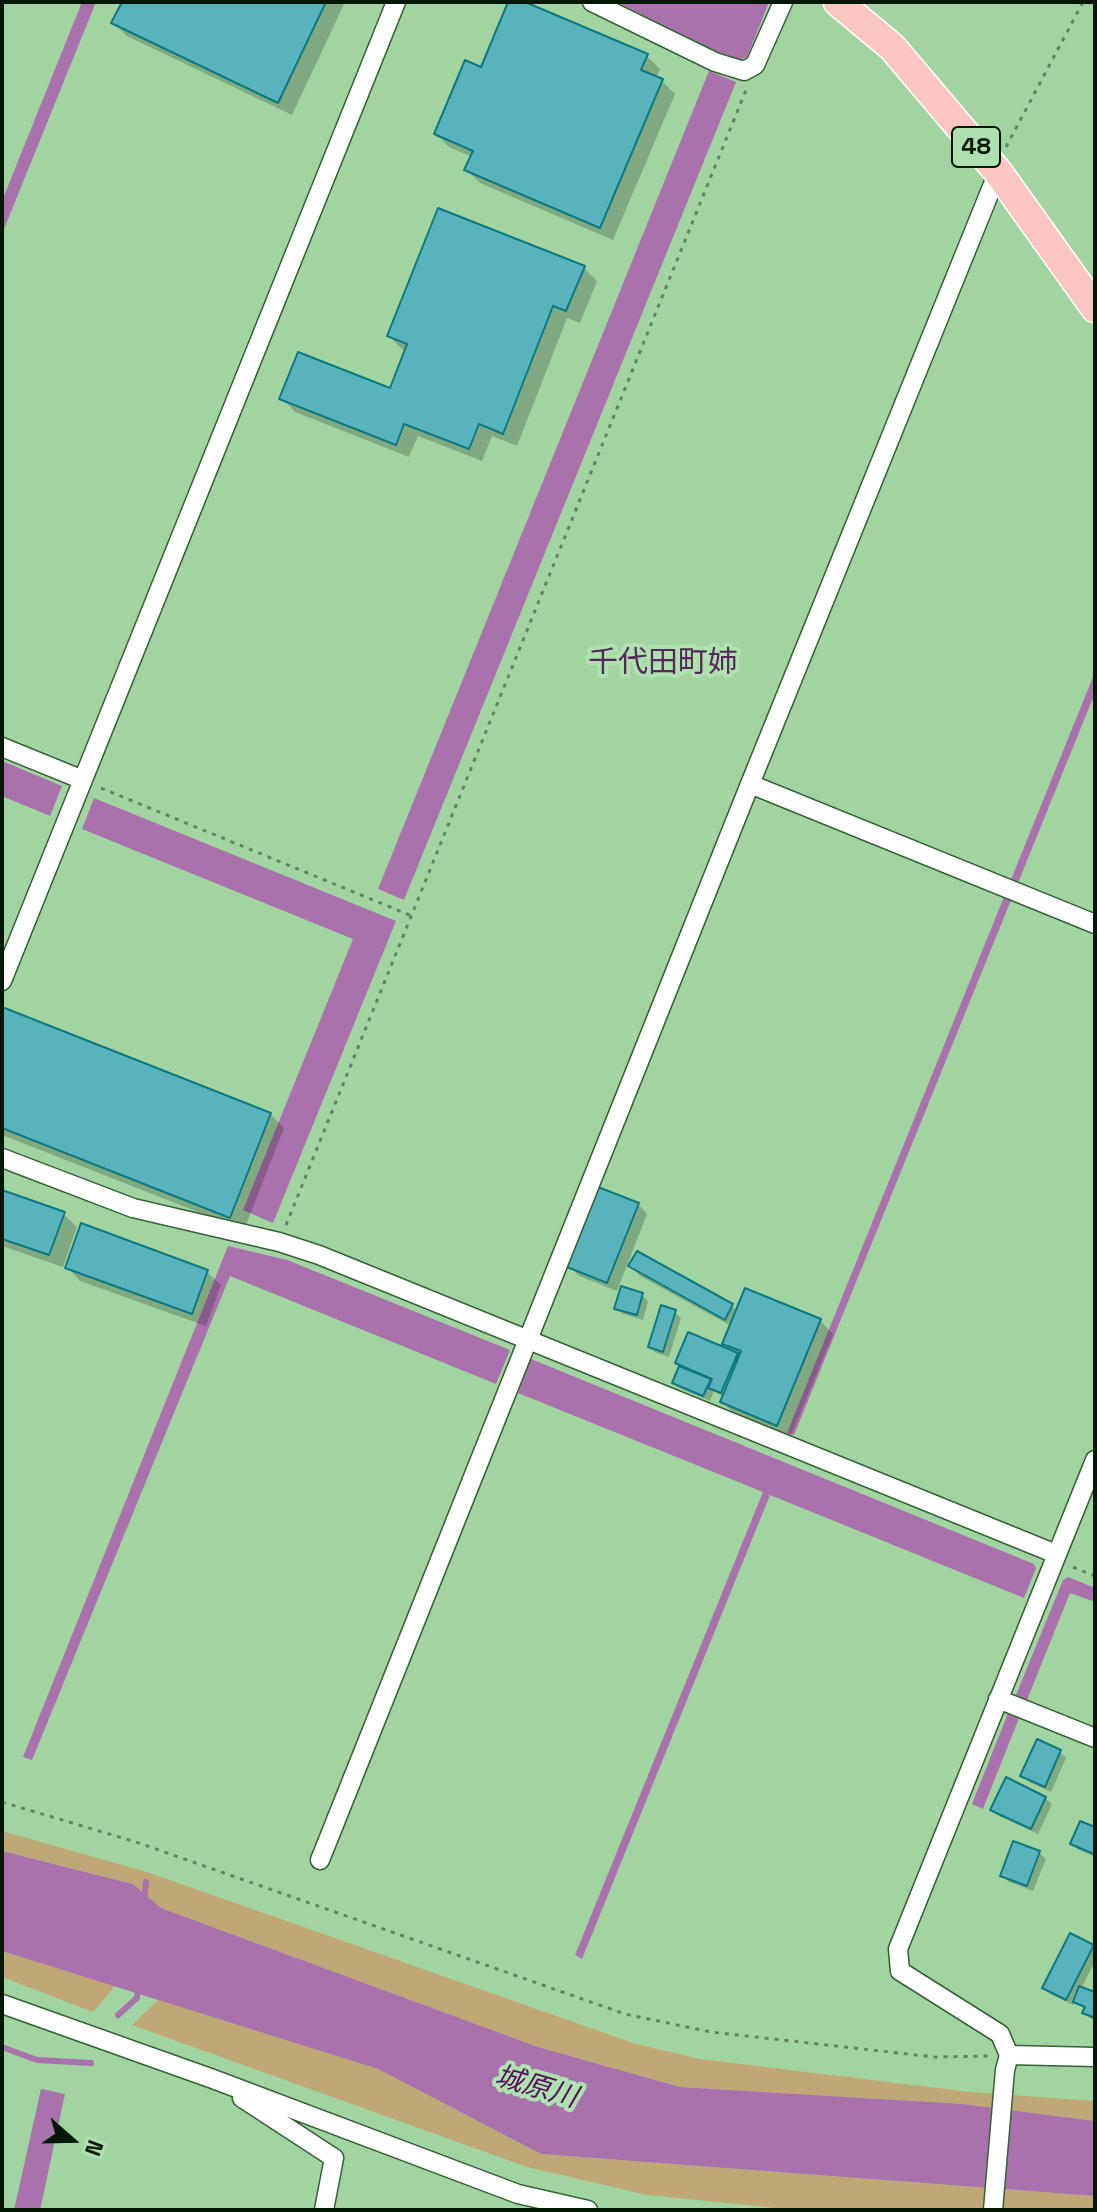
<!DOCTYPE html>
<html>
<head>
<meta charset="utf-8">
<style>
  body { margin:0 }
  #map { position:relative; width:1097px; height:2212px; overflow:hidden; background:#a2d4a2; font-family:"Space Grotesk",sans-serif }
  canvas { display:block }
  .frame { position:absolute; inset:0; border:4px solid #051806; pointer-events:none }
  .north { position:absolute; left:32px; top:2100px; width:80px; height:80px; -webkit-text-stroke:6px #aee1af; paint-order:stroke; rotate:110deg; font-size:22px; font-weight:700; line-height:32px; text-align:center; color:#051806 }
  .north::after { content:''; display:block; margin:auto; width:28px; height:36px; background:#051806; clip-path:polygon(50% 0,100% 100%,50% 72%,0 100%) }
</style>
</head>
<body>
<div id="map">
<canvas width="1097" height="2212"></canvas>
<div class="frame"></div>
<div class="north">N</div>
</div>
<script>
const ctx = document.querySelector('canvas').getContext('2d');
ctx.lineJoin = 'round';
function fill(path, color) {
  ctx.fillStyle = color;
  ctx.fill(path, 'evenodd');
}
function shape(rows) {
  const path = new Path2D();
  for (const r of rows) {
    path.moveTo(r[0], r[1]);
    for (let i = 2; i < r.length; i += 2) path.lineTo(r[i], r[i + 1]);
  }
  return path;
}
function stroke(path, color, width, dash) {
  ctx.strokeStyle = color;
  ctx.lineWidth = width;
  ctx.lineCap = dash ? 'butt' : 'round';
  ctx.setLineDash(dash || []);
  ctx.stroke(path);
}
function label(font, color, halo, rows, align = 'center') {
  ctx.font = font + ' "Space Grotesk","Noto Sans JP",sans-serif';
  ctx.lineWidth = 8;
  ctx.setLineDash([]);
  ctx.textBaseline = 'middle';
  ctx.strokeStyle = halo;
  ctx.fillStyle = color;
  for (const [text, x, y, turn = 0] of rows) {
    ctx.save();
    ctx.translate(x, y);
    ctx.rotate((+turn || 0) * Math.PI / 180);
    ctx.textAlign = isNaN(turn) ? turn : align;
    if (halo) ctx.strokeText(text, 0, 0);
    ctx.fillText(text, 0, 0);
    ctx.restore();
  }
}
fill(shape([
  [2,1831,147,1872,636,2044,700,2059,970,2092,1095,2101,1095,2121,963,2104,680,2087,538,2047,161,1908,133,1884,2,1851],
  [2,1951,115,1986,93,2012,2,1977],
  [158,2000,378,2069,541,2154,1095,2196,1095,2210,795,2210,647,2195,527,2167,132,2025]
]), '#c0a876');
fill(shape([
  [82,2,96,2,2,234,2,201],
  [616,2,769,2,747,57,740,60,720,54],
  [709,71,736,82,404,900,378,889],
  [1095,672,1095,693,794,1435,787,1433],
  [2,761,62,786,50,816,2,796],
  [94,798,396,921,273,1223,243,1210,353,939,82,829],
  [228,1246,287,1260,510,1350,496,1384,230,1276,32,1760,23,1757],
  [531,1359,1034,1564,1036,1568,1024,1598,770,1495,582,1959,575,1955,763,1492,518,1393],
  [1068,1577,1095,1588,1095,1602,1070,1593,1027,1700,1016,1695,1063,1580],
  [1008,1713,1019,1718,983,1809,972,1804],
  [2,1851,133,1884,161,1908,538,2047,680,2087,963,2104,1095,2121,1095,2196,541,2154,378,2069,2,1951],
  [41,2089,65,2094,40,2210,14,2210]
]), '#aa72ad');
fill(shape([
  [124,2,345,2,292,115,127,36,114,23],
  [511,2,520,2,647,56,660,69,656,78,662,81,675,94,613,240,480,183,467,170,472,157,449,147,436,134,482,70],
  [584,268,597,281,580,323,567,318,517,446,492,436,482,461,418,436,409,457,295,412,282,398,391,391,407,351,402,349,389,336],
  [2,1009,270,1114,284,1128,244,1230,2,1135],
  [2,1192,63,1214,77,1227,63,1267,2,1246],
  [638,1204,647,1214,617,1291,579,1276,569,1266],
  [638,1254,732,1306,738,1311,820,1320,833,1334,790,1438,736,1415,722,1402,724,1398,714,1391,710,1401,681,1389,675,1383,681,1367,677,1363,734,1353,724,1343,731,1326,640,1276,631,1266],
  [734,1356,738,1356,723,1393,720,1390],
  [67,1267,207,1272,221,1285,206,1326,80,1281],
  [642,1295,648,1301,643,1320,623,1314,617,1308],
  [675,1312,681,1318,669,1357,656,1353,650,1347],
  [1060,1752,1066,1758,1051,1792,1029,1782,1023,1776],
  [1045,1798,1052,1804,1038,1834,999,1816,993,1810],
  [1081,1823,1095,1829,1095,1857,1079,1850,1073,1844],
  [1039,1853,1046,1859,1033,1891,1009,1882,1003,1876],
  [1093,1946,1095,1948,1095,1961,1081,1989,1095,1995,1095,2020,1091,2019,1085,2013,1086,2010,1075,2001,1073,2005,1051,1994,1044,1988]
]), '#0003');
stroke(shape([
  [144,1900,146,1882],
  [118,2015,137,1998,138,1987],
  [2,2047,37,2060,91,2063]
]), '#aa72ad', 6);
const building = shape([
  [122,2,326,2,278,103,111,23,122,2],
  [508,2,525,2,648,54,641,70,663,79,600,228,464,170,473,151,434,134,465,60,481,67,508,2],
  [438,208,585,266,566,311,553,306,503,434,479,424,469,449,404,424,396,445,279,399,298,352,390,388,407,344,387,336,438,208],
  [2,1007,271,1113,230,1218,2,1128,2,1007],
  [598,1187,639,1203,607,1283,567,1267,598,1187],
  [2,1190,65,1212,49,1255,2,1239,2,1190],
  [81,1223,208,1270,192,1314,65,1268,81,1223],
  [637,1251,733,1304,725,1320,628,1266,637,1251],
  [621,1286,643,1293,637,1315,614,1309,621,1286],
  [745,1288,821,1319,777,1426,720,1402,741,1351,722,1344,745,1288],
  [661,1305,676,1310,663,1352,648,1347,661,1305],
  [688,1332,738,1353,721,1393,708,1388,712,1379,675,1363,688,1332],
  [679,1366,711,1379,703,1396,672,1383,679,1366],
  [1037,1739,1061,1750,1045,1787,1020,1776,1037,1739],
  [1006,1777,1046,1797,1031,1829,990,1810,1006,1777],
  [1080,1821,1095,1827,1094,1854,1070,1844,1080,1821],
  [1013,1841,1040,1851,1027,1886,1000,1876,1013,1841],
  [1070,1933,1094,1945,1066,2000,1042,1988,1070,1933],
  [1079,1986,1095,1992,1095,2018,1082,2013,1085,2007,1073,2002,1079,1986]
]);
fill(building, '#59b3bc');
stroke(building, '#0f7982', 2);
const minor = shape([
  [592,2,715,62,744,71,755,65,783,2],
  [2,747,83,780],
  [750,784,1095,924],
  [2,981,396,2],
  [2,1158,133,1208,279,1242,319,1255,1056,1554],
  [998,1699,1095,1738],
  [320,1860,750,784,998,172],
  [2,2004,213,2079,518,2194,588,2210],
  [1009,2055,1095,2057],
  [242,2098,334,2158,324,2210],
  [993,2210,1005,2070,1009,2055,1000,2034,900,1971,898,1949,1095,1460]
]);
const primary = shape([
  [838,2,892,47,998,172,1095,308]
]);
stroke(minor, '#356337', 21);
stroke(primary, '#fff', 31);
stroke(shape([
  [1006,147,1083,2],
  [101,788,412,916],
  [286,1225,746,90],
  [1073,1567,1095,1576],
  [2,1802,136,1842,625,2014,711,2032,934,2057,990,2056]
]), '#618762', 3, [4, 6]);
stroke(minor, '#fff', 18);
stroke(primary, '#fbc5c1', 28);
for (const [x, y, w] of [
  [976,147,48]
]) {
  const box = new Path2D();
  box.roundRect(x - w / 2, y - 20, w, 40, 6);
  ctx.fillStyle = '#aee1af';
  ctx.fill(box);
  stroke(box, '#051806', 2);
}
label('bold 24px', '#051806', null, [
  ["48",976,147]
]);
label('italic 28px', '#58115d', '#aee1af', [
  ["城原川",536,2088,16]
]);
label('30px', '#57285b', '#aee1af', [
  ["千代田町姉",663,664]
]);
</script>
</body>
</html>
